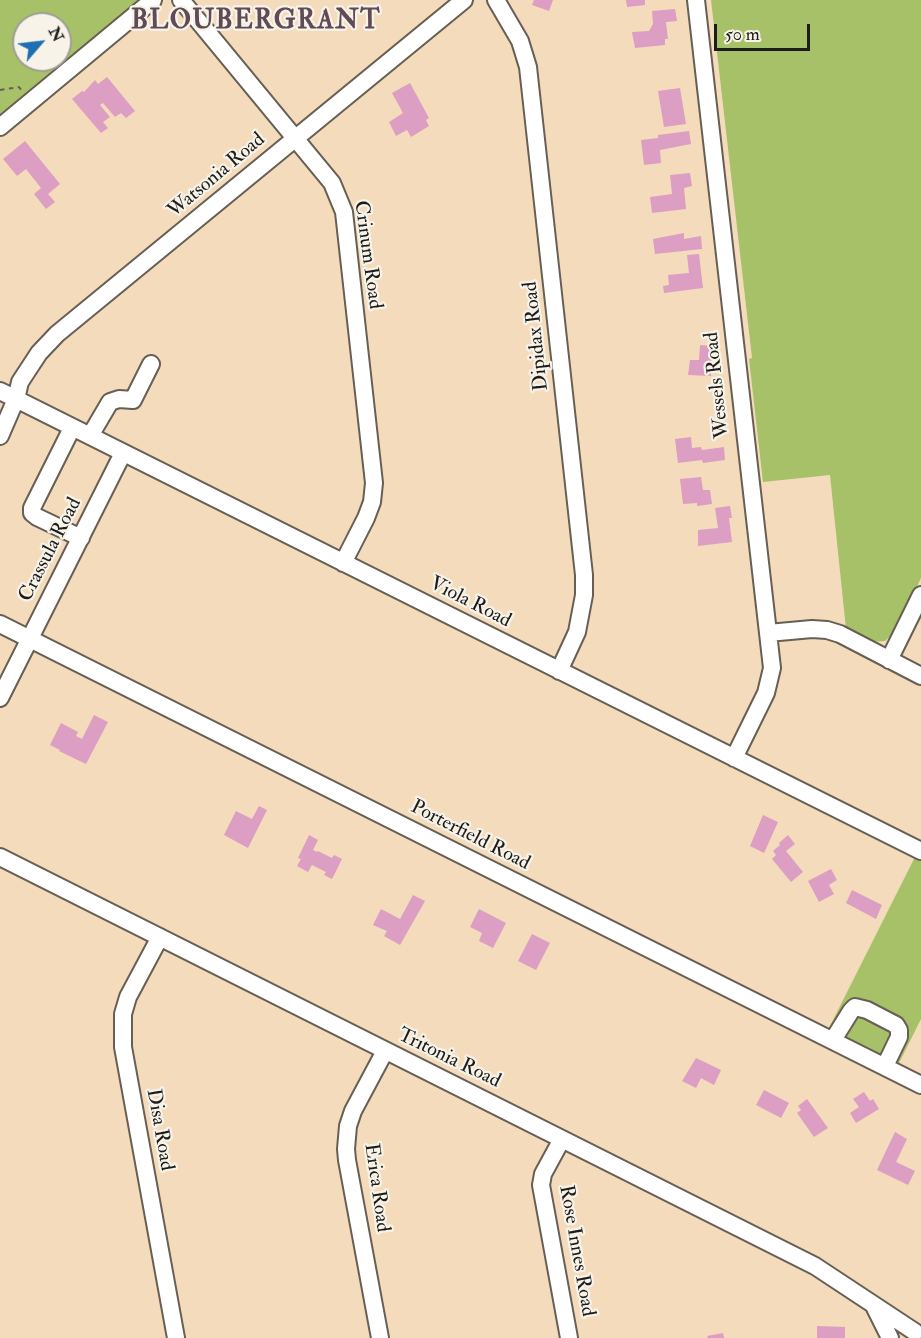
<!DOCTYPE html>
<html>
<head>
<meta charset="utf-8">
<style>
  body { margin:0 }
  #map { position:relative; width:921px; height:1338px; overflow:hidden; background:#f3dbbc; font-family:"IM FELL Double Pica",serif }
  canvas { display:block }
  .north { position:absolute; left:12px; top:12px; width:60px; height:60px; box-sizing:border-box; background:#f7f3e8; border:2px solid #9f9d96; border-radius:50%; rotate:62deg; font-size:16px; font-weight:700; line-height:24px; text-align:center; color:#1c1c1c }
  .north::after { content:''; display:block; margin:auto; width:21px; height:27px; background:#1f6fb2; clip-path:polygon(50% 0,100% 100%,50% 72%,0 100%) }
  .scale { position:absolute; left:714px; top:24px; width:96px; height:27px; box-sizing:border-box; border:3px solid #1c1c1c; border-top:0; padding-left:8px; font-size:18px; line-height:21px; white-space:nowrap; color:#1c1c1c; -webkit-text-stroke:4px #f7f3e8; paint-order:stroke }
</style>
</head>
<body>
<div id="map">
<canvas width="921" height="1338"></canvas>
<div class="north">N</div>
<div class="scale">50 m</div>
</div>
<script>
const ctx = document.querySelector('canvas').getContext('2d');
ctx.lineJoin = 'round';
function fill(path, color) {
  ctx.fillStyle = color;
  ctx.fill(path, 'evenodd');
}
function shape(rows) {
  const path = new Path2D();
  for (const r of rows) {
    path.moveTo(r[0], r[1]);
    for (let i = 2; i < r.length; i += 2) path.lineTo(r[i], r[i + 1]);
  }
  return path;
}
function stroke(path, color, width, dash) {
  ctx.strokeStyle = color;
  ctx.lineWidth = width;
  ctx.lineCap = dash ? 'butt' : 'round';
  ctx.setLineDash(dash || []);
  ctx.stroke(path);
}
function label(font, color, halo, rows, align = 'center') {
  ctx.font = font + ' "IM FELL Double Pica",serif';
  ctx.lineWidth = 4.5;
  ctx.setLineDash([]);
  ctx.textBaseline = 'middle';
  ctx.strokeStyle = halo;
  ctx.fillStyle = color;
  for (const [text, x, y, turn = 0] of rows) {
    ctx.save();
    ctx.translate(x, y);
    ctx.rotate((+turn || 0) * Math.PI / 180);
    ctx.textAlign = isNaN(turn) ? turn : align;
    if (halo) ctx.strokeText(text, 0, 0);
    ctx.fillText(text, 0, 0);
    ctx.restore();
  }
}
fill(shape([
  [0,0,142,0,0,117],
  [24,24,60,24,60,60,24,60],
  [711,0,921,0,921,578,894,633,885,641,871,642,846,629,830,475,763,482,749,359,752,358],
  [916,855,921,857,921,1019,898,1065,828,1030]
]), '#a7c168');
fill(shape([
  [534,0,553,0,549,11,532,5],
  [626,0,645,0,645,5,627,7],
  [675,9,677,21,666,22,668,39,665,39,665,45,635,48,632,32,649,31,653,24,652,11],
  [107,77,135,111,126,118,121,113,115,117,103,103,100,105,110,117,103,122,108,128,101,133,72,99,82,91,84,92,95,80,98,84],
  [410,83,429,118,426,120,429,126,411,137,407,130,396,136,389,122,403,113,392,93],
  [680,88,686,124,664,127,658,91],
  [689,131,691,144,660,150,661,163,644,165,641,140,658,138,658,135],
  [25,141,60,184,48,194,55,202,46,209,34,194,41,188,26,169,17,176,3,159],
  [690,173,692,186,684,188,686,209,652,213,650,197,672,194,670,175],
  [684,233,684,239,701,236,702,249,655,254,653,239],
  [699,254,703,288,664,293,663,286,669,285,668,275,689,273,687,255],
  [700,345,712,346,711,376,688,375,690,360,699,360],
  [691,437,692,448,701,447,702,450,724,447,725,460,703,463,702,460,678,463,675,439],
  [701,477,703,490,710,490,712,504,697,506,697,503,683,504,680,479],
  [730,506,732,518,729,518,732,542,698,546,698,530,718,528,715,508],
  [94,715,108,722,86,764,59,751,60,750,50,745,61,723,78,732,76,736,82,739],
  [259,806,267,810,248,848,224,835,236,811,252,819],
  [763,815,778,822,764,853,750,846],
  [309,835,318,840,313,850,317,852,318,851,332,858,334,855,342,859,332,879,324,875,326,872,312,865,308,872,297,866,301,859,298,858],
  [788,835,795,844,786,851,803,872,791,882,772,859,776,855,773,851,780,845,779,843],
  [831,869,837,880,829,885,834,894,819,902,808,881],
  [852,890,882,905,876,919,846,903],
  [413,895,425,901,400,945,384,936,387,931,373,925,381,909,400,919],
  [479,909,506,923,493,948,479,941,482,933,470,927],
  [532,934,550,943,536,970,518,961],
  [696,1058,721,1070,714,1085,701,1078,696,1088,682,1081],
  [764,1090,789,1103,781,1118,756,1105],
  [864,1092,870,1101,873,1099,879,1109,856,1123,850,1113,859,1107,853,1099],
  [807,1099,828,1128,814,1137,797,1113,801,1110,798,1106],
  [895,1132,907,1139,896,1162,915,1171,908,1185,877,1170],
  [817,1326,845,1327,845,1338,817,1338],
  [723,1333,724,1338,708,1338,707,1336]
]), '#dc9ec2');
const minor = shape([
  [181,0,332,183,344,212,374,483,372,502,366,518,343,563],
  [496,0,520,41,528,67,584,575,584,595,577,632,559,671],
  [696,0,772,668,766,693,734,758],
  [0,127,153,0],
  [0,391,921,851],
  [72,428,32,508,32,513,37,517,81,538],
  [0,436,16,399,20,382,39,353,57,334,464,0],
  [90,436,110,402,119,399,133,400,151,364],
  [0,624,921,1085],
  [768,633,812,629,827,630,840,634,921,676],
  [889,660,921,595],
  [0,698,123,453],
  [0,857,815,1266,915,1332],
  [160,937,128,997,123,1014,123,1047,176,1338],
  [833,1040,851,1011,855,1007,867,1010,896,1025,899,1030,899,1037,885,1066],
  [562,1139,543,1174,541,1185,569,1338],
  [875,1308,890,1338],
  [380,1338,347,1160,346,1149,348,1126,353,1111,385,1051]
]);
stroke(minor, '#675f54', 20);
stroke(shape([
  [0,90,19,87,22,91]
]), '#675f54', 2, [4.5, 4.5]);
stroke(minor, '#fff', 16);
label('20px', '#1c1c1c', '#f7f3e8', [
  ["Watsonia Road",217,176,-40],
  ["Crinum Road",367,255,82],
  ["Dipidax Road",537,336,-96],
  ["Wessels Road",718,385,-96],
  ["Crassula Road",51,550,-63],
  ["Viola Road",470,603,27],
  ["Porterfield Road",470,836,27],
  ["Tritonia Road",449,1059,26],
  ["Disa Road",159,1130,80],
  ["Erica Road",376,1188,82],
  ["Rose Innes Road",576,1251,80]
]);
ctx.letterSpacing = '1.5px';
label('bold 26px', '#5f4a56', '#f7f3e8', [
  ["BLOUBERGRANT",256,22]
]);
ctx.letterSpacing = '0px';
</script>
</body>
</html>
